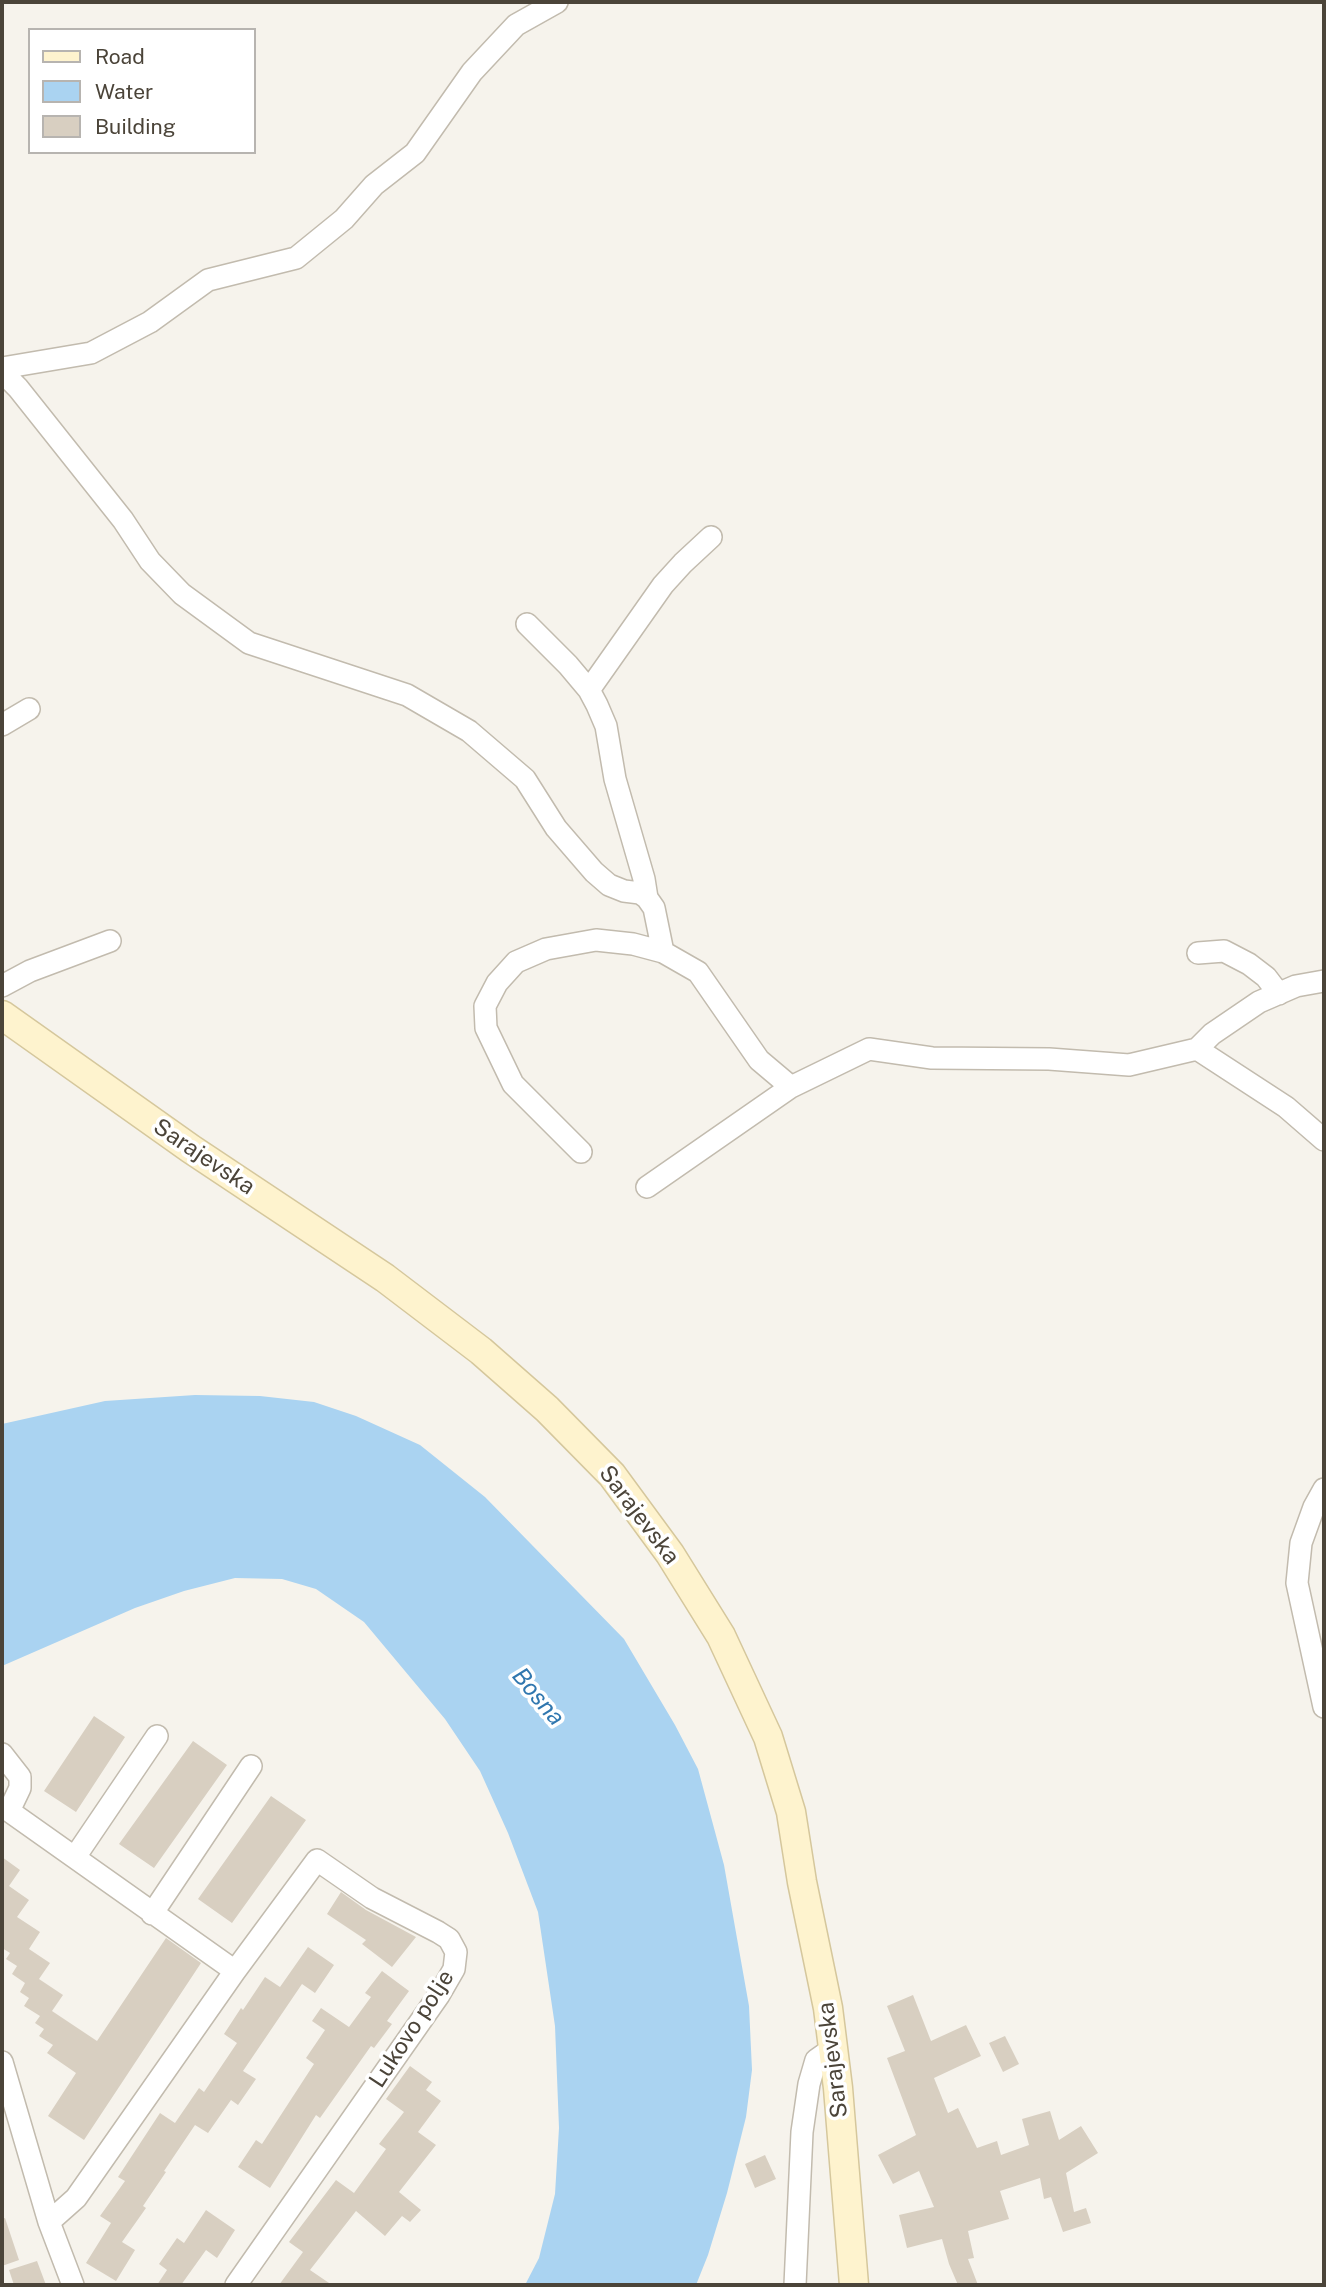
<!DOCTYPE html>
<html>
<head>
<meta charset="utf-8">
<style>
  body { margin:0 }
  #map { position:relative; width:1326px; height:2287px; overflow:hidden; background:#f6f3ec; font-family:"Public Sans",sans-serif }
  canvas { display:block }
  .frame { position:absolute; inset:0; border:4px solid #4b4439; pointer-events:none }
  .legend { position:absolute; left:28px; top:28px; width:228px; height:126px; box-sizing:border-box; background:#fff; border:2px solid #b7b4b0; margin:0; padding:9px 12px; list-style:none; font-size:21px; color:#4b4439 }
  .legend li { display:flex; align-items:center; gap:14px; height:35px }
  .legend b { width:35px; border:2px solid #b7b4b0 }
</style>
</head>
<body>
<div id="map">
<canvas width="1326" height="2287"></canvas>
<div class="frame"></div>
<ul class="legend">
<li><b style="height:9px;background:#fef3ce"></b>Road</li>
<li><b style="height:19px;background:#aad3f1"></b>Water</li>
<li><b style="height:19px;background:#d8cfc1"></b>Building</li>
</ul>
</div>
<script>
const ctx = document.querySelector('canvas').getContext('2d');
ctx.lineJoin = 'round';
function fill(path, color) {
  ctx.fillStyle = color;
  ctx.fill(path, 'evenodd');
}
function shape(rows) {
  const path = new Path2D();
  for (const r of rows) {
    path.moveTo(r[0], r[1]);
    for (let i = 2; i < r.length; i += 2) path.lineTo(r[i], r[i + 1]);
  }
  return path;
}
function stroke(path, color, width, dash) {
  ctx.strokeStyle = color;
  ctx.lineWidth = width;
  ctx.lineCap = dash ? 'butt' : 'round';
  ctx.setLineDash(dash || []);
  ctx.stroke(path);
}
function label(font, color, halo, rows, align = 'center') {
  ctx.font = font + ' "Public Sans",sans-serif';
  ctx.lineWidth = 7;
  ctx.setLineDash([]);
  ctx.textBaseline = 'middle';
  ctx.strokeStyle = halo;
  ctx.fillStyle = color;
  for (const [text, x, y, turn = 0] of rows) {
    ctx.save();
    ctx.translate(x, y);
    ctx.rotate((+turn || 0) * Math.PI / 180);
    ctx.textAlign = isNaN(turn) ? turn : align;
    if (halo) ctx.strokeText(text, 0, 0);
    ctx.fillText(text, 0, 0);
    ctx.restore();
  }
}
fill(shape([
  [195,1395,260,1396,314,1402,356,1416,420,1445,485,1497,624,1639,675,1725,698,1769,724,1865,749,2006,752,2070,746,2117,727,2193,708,2255,696,2285,525,2285,539,2258,555,2194,559,2128,555,2026,538,1912,508,1833,480,1771,445,1719,364,1622,316,1589,282,1579,235,1578,184,1591,135,1608,2,1666,2,1424,105,1401]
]), '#aad3f1');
fill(shape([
  [94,1716,125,1737,76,1812,44,1791],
  [193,1741,227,1765,154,1868,119,1844],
  [271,1796,306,1820,232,1923,198,1899],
  [2,1857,20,1870,9,1886,29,1900,17,1917,40,1932,29,1949,50,1963,39,1979,63,1995,52,2011,97,2041,166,1938,201,1963,84,2140,48,2116,76,2073,47,2053,53,2045,39,2036,44,2029,35,2023,40,2016,24,2006,29,1998,20,1992,25,1983,12,1974,17,1966,6,1959,10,1953,2,1948],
  [341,1892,366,1910,416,1937,392,1967,362,1944,366,1940,327,1914],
  [308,1947,334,1965,315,1993,302,1984,243,2071,256,2079,238,2105,231,2100,208,2133,195,2125,164,2171,166,2172,143,2206,146,2208,122,2242,135,2250,116,2281,86,2263,111,2223,100,2216,125,2181,118,2177,160,2113,175,2123,199,2088,204,2092,237,2043,224,2034,241,2008,243,2010,265,1977,280,1987],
  [382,1971,409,1991,387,2021,392,2024,374,2048,371,2046,320,2118,316,2115,270,2188,238,2167,256,2140,262,2144,314,2064,306,2058,325,2030,312,2021,321,2008,349,2027,371,1997,365,1993],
  [913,1995,931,2041,966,2025,981,2056,934,2078,948,2113,958,2108,977,2148,997,2141,1001,2155,1029,2145,1022,2119,1050,2111,1059,2140,1081,2126,1098,2153,1066,2173,1074,2212,1086,2208,1091,2223,1063,2232,1051,2197,1044,2199,1040,2178,1000,2191,1009,2219,968,2231,974,2258,968,2259,978,2285,958,2285,949,2264,942,2239,907,2248,899,2215,934,2207,919,2171,893,2184,878,2155,916,2135,887,2058,905,2051,887,2006],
  [1005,2036,1019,2064,1003,2072,989,2043],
  [410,2066,432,2082,426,2090,441,2101,418,2132,436,2145,399,2192,421,2210,410,2222,402,2216,385,2236,356,2211,310,2270,332,2285,279,2285,303,2252,289,2242,336,2180,354,2193,386,2149,379,2144,404,2112,386,2099],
  [765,2155,776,2179,755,2188,745,2164],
  [206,2210,235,2230,217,2258,206,2250,181,2285,157,2285,167,2270,159,2264,177,2238,184,2243],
  [5,2218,19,2260,2,2266,2,2219],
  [37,2261,46,2285,14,2285,9,2270]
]), '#d8cfc1');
const street = shape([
  [2,368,91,353,150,322,208,280,296,258,344,219,374,185,415,153,472,72,516,25,557,2],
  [2,372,18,388,123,520,150,561,182,594,249,643,407,695,469,731,525,779,556,828,594,872,609,885,624,891,640,893,647,898,654,908,663,952,698,972,759,1060,791,1087,869,1049,932,1058,1049,1059,1129,1065,1197,1049,1286,1107,1324,1140],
  [527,624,568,665,589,690,597,705,606,726,615,779,644,879,647,898],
  [589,690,663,585,683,563,711,537],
  [2,725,29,709],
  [1198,953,1224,951,1249,964,1266,977,1279,994],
  [2,986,30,971,110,941],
  [1197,1049,1212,1034,1259,1002,1296,986,1324,981],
  [581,1152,513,1084,486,1028,485,1006,497,983,516,962,546,949,596,940,633,944,663,952],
  [647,1187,791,1087],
  [1324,1489,1314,1507,1301,1543,1297,1583,1324,1707],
  [2,1754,20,1777,20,1788,9,1811,235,1971,76,2198,49,2222],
  [75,1857,157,1736],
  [152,1914,251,1766],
  [235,1971,317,1860,372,1898,438,1932,449,1939,456,1952,454,1969,439,1995,236,2285],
  [2,2062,49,2222,73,2285],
  [795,2285,802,2132,809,2084,816,2060,833,2048]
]);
const secondary = shape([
  [2,1015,191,1149,385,1278,481,1351,547,1409,612,1475,670,1554,721,1636,768,1737,791,1812,802,1882,828,2008,838,2088,854,2285]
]);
stroke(street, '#c2bbae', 24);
stroke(secondary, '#d5c79c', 31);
stroke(street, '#fff', 21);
stroke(secondary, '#fef3ce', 28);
label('23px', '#4b4439', '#fff', [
  ["Sarajevska",204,1157,34],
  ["Sarajevska",639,1515,53],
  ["Lukovo polje",412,2029,-57],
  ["Sarajevska",833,2060,-97]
]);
label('italic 24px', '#3077af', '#fff', [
  ["Bosna",538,1697,50]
]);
</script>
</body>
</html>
